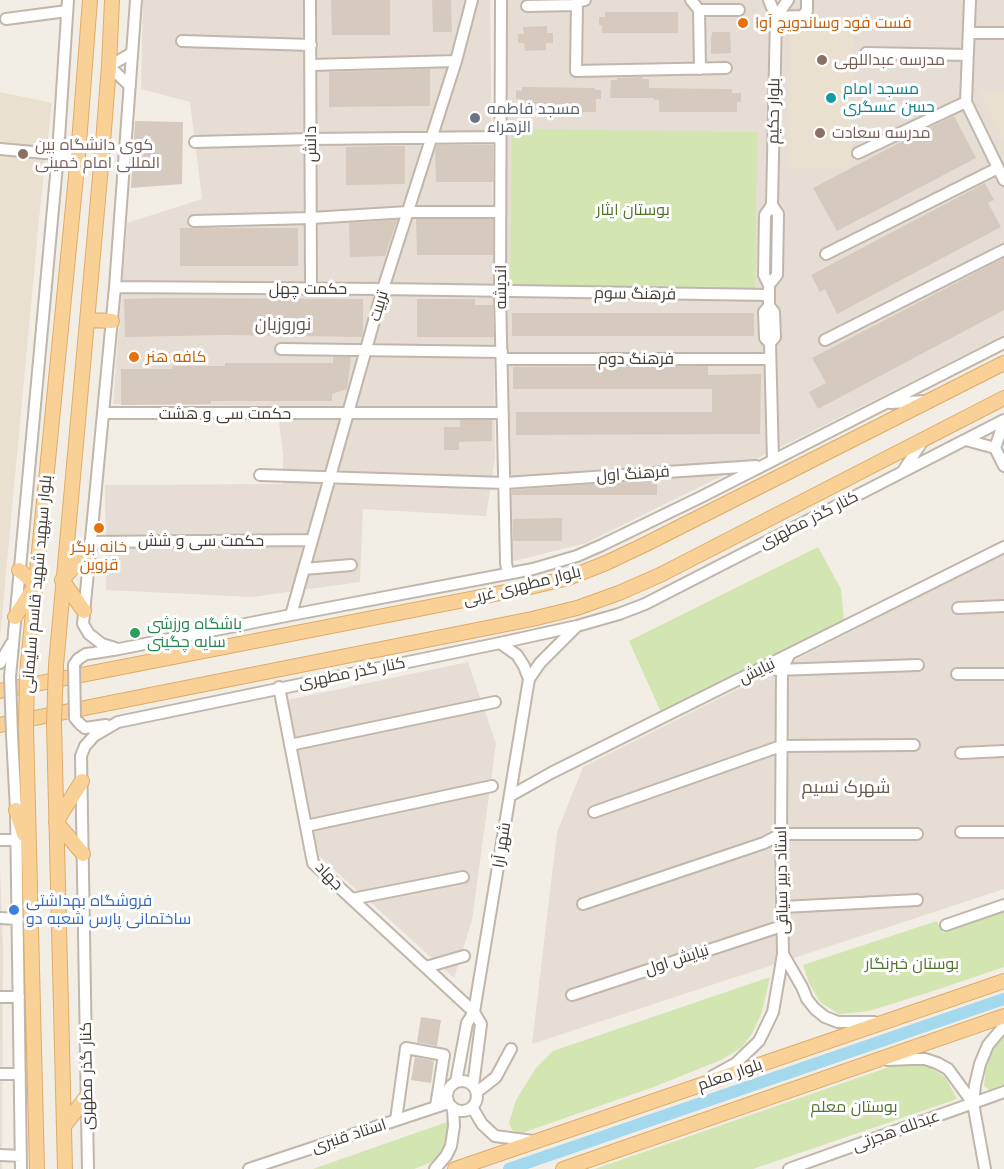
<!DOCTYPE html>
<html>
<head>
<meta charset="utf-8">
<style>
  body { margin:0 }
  canvas { display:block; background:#f2ede5 }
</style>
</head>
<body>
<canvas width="1004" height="1169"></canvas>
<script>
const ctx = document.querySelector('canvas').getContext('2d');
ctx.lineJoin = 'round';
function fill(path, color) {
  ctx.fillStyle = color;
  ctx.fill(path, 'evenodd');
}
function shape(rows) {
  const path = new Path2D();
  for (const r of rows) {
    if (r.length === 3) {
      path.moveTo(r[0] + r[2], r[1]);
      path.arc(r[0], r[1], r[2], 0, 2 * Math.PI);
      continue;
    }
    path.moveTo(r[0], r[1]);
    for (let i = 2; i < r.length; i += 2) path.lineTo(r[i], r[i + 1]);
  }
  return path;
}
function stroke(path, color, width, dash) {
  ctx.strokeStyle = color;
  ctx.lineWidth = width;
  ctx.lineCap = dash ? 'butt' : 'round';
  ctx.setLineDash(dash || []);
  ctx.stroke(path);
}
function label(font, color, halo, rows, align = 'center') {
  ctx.font = font + ' Inter,Cairo,sans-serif';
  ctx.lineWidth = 6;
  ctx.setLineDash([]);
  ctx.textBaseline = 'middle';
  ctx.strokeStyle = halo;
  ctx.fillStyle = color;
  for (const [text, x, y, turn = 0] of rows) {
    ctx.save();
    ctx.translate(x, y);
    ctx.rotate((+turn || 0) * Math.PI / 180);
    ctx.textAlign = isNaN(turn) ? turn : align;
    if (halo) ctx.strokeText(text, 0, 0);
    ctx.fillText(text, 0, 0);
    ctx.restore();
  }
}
fill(shape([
  [143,0,490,0,495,458,486,516,363,509,360,582,252,597,106,590,105,485,283,484,283,455,277,406,113,404,127,223,202,199,190,102,141,89],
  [502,0,1004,0,1004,335,807,434,586,543,506,563],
  [1004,550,1004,889,532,1044,557,832,583,767,849,633],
  [468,662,496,744,472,920,454,978,319,856,287,700],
  [0,868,3,949,2,1169,0,1169]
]), '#e6ded4');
fill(shape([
  [791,23,854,24,851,168,788,169],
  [978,91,1004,92,1004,142],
  [0,92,52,103,40,209,0,637]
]), '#eae0d0');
fill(shape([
  [512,129,757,132,755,292,510,289],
  [818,547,841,589,844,622,661,712,629,641],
  [1004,912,1004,967,927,993,869,1011,839,1014,820,1002,809,983,803,965,937,921,943,933],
  [770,977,762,1012,752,1034,741,1048,721,1060,651,1088,519,1134,512,1130,509,1123,516,1100,536,1068,553,1051],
  [1004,1036,1004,1085,990,1090,984,1086,987,1059,1001,1039],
  [898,1064,927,1065,945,1077,957,1099,753,1169,595,1169],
  [447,1122,454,1128,435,1161,414,1169,313,1169]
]), '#d3e5b0');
stroke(shape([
  [509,1169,1004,999]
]), '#a4d8ec', 12);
fill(shape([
  [331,0,390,0,390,35,332,35],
  [432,0,451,0,452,32,433,32],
  [605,12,678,12,678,33,602,33,602,25,599,25,599,17,605,17],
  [547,26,547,33,553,33,553,43,546,43,546,50,525,51,524,43,518,43,518,34,524,34,523,27],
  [712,32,730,32,731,53,711,54,711,36,712,36],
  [430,69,430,106,329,107,329,72],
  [642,77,642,79,649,79,649,88,732,89,732,93,741,93,741,102,737,102,737,112,659,112,659,100,654,100,654,98,610,98,611,80,617,80,617,78],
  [522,87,594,88,595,90,601,90,601,99,596,99,596,112,520,112,520,99,516,99,516,90,522,91],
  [954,116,976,158,837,231,813,188,918,133],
  [135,121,183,122,182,184,131,188],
  [437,145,493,145,493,182,436,182,435,150],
  [386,146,405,146,405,184,346,185,346,147],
  [985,183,994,200,988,203,1001,227,837,314,825,289,820,292,811,275],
  [416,219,493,219,493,255,417,255],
  [397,220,385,256,350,257,349,223],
  [180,228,298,228,298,266,180,266],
  [1004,258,1004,310,818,409,809,392,826,383,812,358],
  [166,298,363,299,363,332,362,337,226,335,125,337,124,299],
  [417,299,475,299,475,305,493,305,494,337,417,337],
  [512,313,754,313,754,336,512,336],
  [333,357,351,357,347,389,332,394,332,401,211,401,211,404,121,405,121,369,172,369,172,366,225,366,225,363,333,363],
  [708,366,708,375,761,374,760,434,516,435,516,412,712,412,712,389,513,389,513,367],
  [460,420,492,420,492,441,459,442,459,450,444,450,444,427,460,427],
  [657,480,657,495,512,495,512,490],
  [562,518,562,541,513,541,513,519],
  [421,1017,441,1020,437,1046,417,1042],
  [415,1057,434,1061,431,1083,411,1080]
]), '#d6cabe');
const minor = shape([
  [310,0,311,289],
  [501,0,500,292,506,563,508,574],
  [585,0,577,2,576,71,726,68],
  [691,0,699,10,739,10],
  [970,0,966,102,1004,180],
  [527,6,576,5],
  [699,10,700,69],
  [776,17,802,16,807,11,807,0],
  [776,17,788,0],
  [6,19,67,11],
  [969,33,1004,33],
  [182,41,311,45],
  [866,53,968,55],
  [311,65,456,61],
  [130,86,109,66,132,53],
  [195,142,311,139,500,137],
  [0,149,78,156],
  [858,153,966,102],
  [772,205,765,215,764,275,769,285,769,306,764,312,765,338,770,343,773,460],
  [194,221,311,218,408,212,500,212],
  [826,254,998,168],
  [769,285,777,275,778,214,772,205,776,17,769,0],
  [115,287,383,289,769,295],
  [769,306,774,312,775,337,770,343],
  [825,340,1004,250],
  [281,349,502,352],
  [502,359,770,359],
  [890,403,926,401],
  [103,413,503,413],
  [966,440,995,448],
  [995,448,1004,422],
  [995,448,1004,466],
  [903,471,924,439],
  [260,475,505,483,756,466],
  [90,542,312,540],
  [304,569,351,565],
  [958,608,1004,606],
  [291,615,383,289,456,61,472,0],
  [500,643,517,655,524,666,529,679],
  [115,648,102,644,89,634,83,624,115,287,136,0],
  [789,655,782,670,781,834,783,954,802,987,807,999,815,1009,825,1017,838,1022,874,1022],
  [0,663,11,644],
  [74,665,78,659,86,654,94,653,119,649,291,615,533,569,577,556,602,545,701,497,1004,343],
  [777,670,918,665],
  [957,674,1004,674],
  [10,677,58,154,68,0],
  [279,687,313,863,474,1012,481,1024,473,1086],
  [75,718,80,724,85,728,106,725],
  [12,735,16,810,21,1169],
  [290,745,495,702],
  [961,753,1004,751],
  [510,796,551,773,1004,547],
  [594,812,781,746,914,745],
  [306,826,492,786],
  [961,832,1004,832],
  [0,840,17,840],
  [352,899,463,877],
  [583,904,764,843,781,834,917,834],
  [783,907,917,900],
  [0,918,18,919],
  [946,925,1004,905],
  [426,967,464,956],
  [572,995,782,926],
  [0,997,19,997],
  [888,1060,911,1059,925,1059,937,1063,948,1069,973,1103],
  [0,1074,20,1074],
  [713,1076,735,1064,759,1041,773,1012,783,954],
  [462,1096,15],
  [456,1082,467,1023,474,1012,529,679,540,663,577,626],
  [477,1092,496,1077,511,1049],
  [472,1107,482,1124,495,1136,533,1141],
  [396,1120,406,1048,444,1055,436,1106],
  [0,1155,21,1156],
  [88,1169,81,756,85,746,94,736,118,722,500,643,577,626,619,614,645,604,1004,420],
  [249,1169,448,1103],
  [435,1169,446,1156,451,1146,454,1126,453,1109],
  [789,1169,1004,1092],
  [985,1169,973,1103,975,1085,980,1064,988,1045,1004,1026]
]);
const major = shape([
  [88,320,112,321],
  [84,611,62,580,90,549],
  [15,617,36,584,19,570],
  [56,665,102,155,109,66,112,0],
  [27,673,78,156,90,0],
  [0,691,526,588,568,578,606,563,646,544,1004,363],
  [54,724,65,1169],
  [0,725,532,619,577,608,619,593,660,575,1004,398],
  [26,727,37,1169],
  [82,781,56,822,83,854],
  [16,810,24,834],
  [65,1125,87,1096],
  [455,1169,1004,981],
  [563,1169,1004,1016]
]);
stroke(minor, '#c0b6ab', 14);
stroke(major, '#deac68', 16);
stroke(minor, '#fff', 10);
stroke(major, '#f9d197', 14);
const minorBridge = shape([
  [74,665,75,718],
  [10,677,12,735]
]);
const majorBridge = shape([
  [54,724,56,665],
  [26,727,27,673]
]);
stroke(minorBridge, '#c0b6ab', 14, []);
stroke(majorBridge, '#deac68', 16, []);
stroke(minorBridge, '#fff', 10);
stroke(majorBridge, '#f9d197', 14);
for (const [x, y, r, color] of [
  [743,23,6,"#e8710a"],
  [822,60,6,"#8d6e63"],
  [831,98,6,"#0f9aa8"],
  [475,118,6,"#6b7280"],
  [820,133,6,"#8d6e63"],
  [23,154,6,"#8d6e63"],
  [134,357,6,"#e8710a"],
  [99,528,6,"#e8710a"],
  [135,633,6,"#2e9e5b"],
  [14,910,6,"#3f7fe0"]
]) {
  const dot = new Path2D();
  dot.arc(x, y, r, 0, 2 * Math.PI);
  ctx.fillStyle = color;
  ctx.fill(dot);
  stroke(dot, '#fff', 2);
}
label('16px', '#c56008', '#fff', [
  ["فست فود وساندویچ آوا",755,23],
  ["کافه هنر",146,357],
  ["خانه برگر",99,547,"center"],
  ["قزوین",99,565,"center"]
], 'left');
label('16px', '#785e54', '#fff', [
  ["مدرسه عبداللهی",834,60],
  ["مدرسه سعادت",832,133],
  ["کوی دانشگاه بین",35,145],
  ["المللی امام خمینی",35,163]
], 'left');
label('16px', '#0d838f', '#fff', [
  ["مسجد امام",843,89],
  ["حسن عسگری",843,107]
], 'left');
label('16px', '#5b616d', '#fff', [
  ["مسجد فاطمه",487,109],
  ["الزهراء",487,127]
], 'left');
label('16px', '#443c35', '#fff', [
  ["بلوار حکیم",774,111,-89],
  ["دانش",311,144,-90],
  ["اندیشه",501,287,-90],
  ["حکمت چهل",308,289],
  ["فرهنگ سوم",635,294,1],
  ["تربیت",379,306,-74],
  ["فرهنگ دوم",636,359],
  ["حکمت سی و هشت",225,414],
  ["فرهنگ اول",633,474,-4],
  ["کنار گذر مطهری",809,520,-27],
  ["حکمت سی و شش",201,541],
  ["بلوار سپهبد شهید قاسم سلیمانی",37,584,-85],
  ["بلوار مطهری غربی",522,586,-14],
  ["نيايش",757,671,-26],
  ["کنار گذر مطهری",352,673,-11],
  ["شهر آرا",502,845,-81],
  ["جهاد",329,876,46],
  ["استاد دبیر سیاقی",782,880,-91],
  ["نیایش اول",677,960,-18],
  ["بلوار معلم",730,1075,-19],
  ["کنار گذر مطهری",87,1076,-91],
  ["عبدلله هجرتی",896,1131,-20],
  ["استاد قنبری",349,1136,-18]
]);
label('16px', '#4f732b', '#fff', [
  ["بوستان ایثار",633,210],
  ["بوستان خبرنگار",912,964],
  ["بوستان معلم",854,1107]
]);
label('16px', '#27864d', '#fff', [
  ["باشگاه ورزشى",147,624],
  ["سايه چگينى",147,642]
], 'left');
label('16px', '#366cbe', '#fff', [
  ["فروشگاه بهداشتی",26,901],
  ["ساختمانی پارس شعبه دو",26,919]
], 'left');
label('18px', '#66594d', '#fff', [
  ["نوروزیان",283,325],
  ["شهرک نسیم",846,788]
]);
</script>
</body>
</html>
